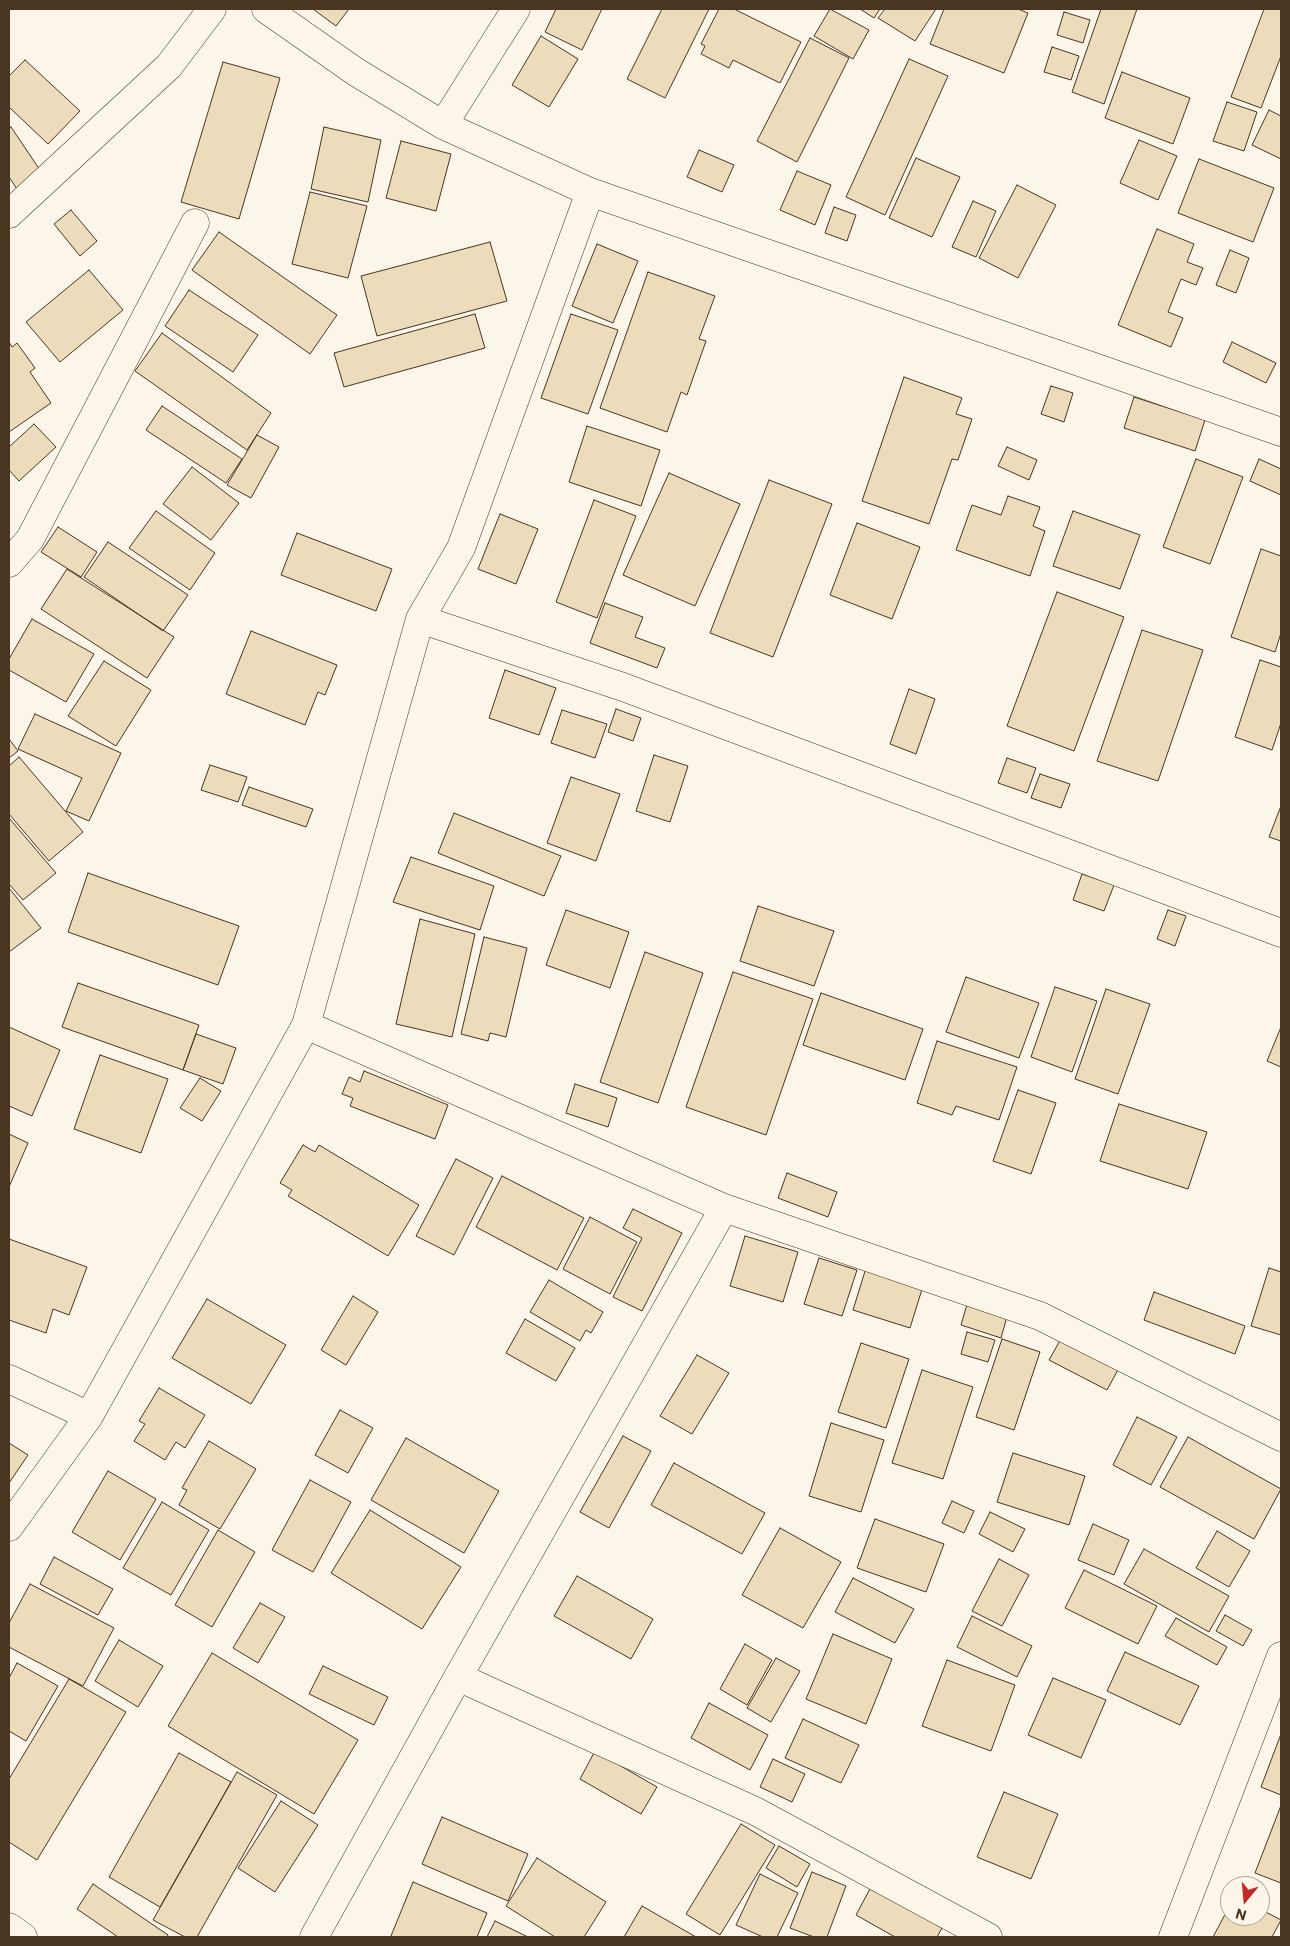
<!DOCTYPE html>
<html>
<head>
<meta charset="utf-8">
<style>
  body { margin:0 }
  #map { position:relative; width:1290px; height:1946px; overflow:hidden; background:#fbf6e9; font-family:Commissioner,sans-serif }
  canvas { display:block }
  .frame { position:absolute; inset:0; border:10px solid #4a3520; pointer-events:none }
  .north { position:absolute; left:1220px; top:1876px; width:50px; height:50px; box-sizing:border-box; background:#fbf6e9; border:1px solid #b4a999; border-radius:50%; rotate:197deg; font-size:14px; font-weight:700; line-height:20px; text-align:center; color:#4a3520 }
  .north::after { content:''; display:block; margin:auto; width:18px; height:22px; background:#c62828; clip-path:polygon(50% 0,100% 100%,50% 72%,0 100%) }
</style>
</head>
<body>
<div id="map">
<canvas width="1290" height="1946"></canvas>
<div class="frame"></div>
<div class="north">N</div>
</div>
<script>
const ctx = document.querySelector('canvas').getContext('2d');
ctx.lineJoin = 'round';
function fill(path, color) {
  ctx.fillStyle = color;
  ctx.fill(path, 'evenodd');
}
function shape(rows) {
  const path = new Path2D();
  for (const r of rows) {
    path.moveTo(r[0], r[1]);
    for (let i = 2; i < r.length; i += 2) path.lineTo(r[i], r[i + 1]);
  }
  return path;
}
function stroke(path, color, width, dash) {
  ctx.strokeStyle = color;
  ctx.lineWidth = width;
  ctx.lineCap = dash ? 'butt' : 'round';
  ctx.setLineDash(dash || []);
  ctx.stroke(path);
}
const building = shape([
  [313,9,349,9,336,26,313,9],
  [556,9,602,9,582,50,545,32,556,9],
  [662,9,709,9,665,98,627,79,662,9],
  [719,9,734,9,801,42,780,83,733,60,729,68,701,54,705,46,701,44,719,9],
  [830,9,869,30,853,59,814,36,830,9],
  [860,9,880,9,874,18,860,9],
  [885,9,936,9,915,41,878,18,885,9],
  [944,9,1018,9,1028,13,1004,73,930,44,944,9],
  [1101,9,1137,9,1104,104,1072,92,1101,9],
  [1264,9,1281,9,1281,56,1261,108,1231,97,1264,9],
  [1064,12,1090,20,1083,43,1057,35,1064,12],
  [541,36,578,59,549,107,512,85,541,36],
  [810,38,849,58,797,162,757,141,810,38],
  [1052,47,1079,56,1071,80,1044,72,1052,47],
  [909,59,948,76,885,215,846,197,909,59],
  [25,60,80,111,48,144,9,107,9,76,25,60],
  [223,62,280,78,239,219,181,202,223,62],
  [1122,72,1190,98,1173,144,1105,118,1122,72],
  [1227,102,1257,112,1244,151,1213,141,1227,102],
  [1269,110,1281,116,1281,159,1252,145,1269,110],
  [11,127,44,176,19,192,9,177,9,128,11,127],
  [324,127,381,140,368,202,311,189,324,127],
  [1139,140,1177,156,1158,200,1120,183,1139,140],
  [401,141,451,154,436,211,386,198,401,141],
  [699,150,734,165,722,192,687,177,699,150],
  [916,158,960,177,932,237,889,218,916,158],
  [1199,159,1274,188,1253,242,1178,213,1199,159],
  [797,171,831,185,815,225,780,210,797,171],
  [1017,185,1056,205,1018,278,979,258,1017,185],
  [310,192,367,206,348,278,292,264,310,192],
  [973,201,996,211,976,257,952,247,973,201],
  [834,207,856,215,847,241,825,233,834,207],
  [71,210,97,241,80,256,54,224,71,210],
  [1157,229,1194,244,1187,262,1203,268,1196,285,1181,279,1168,312,1183,318,1171,347,1118,325,1157,229],
  [219,232,337,315,310,354,192,270,219,232],
  [490,242,507,301,377,336,361,276,490,242],
  [597,244,638,261,613,323,572,306,597,244],
  [1230,250,1249,258,1236,293,1216,285,1230,250],
  [89,270,123,310,60,362,26,322,89,270],
  [648,272,715,296,699,339,706,341,687,395,681,392,667,432,600,408,648,272],
  [189,290,258,335,233,372,165,326,189,290],
  [475,314,485,348,344,387,334,353,475,314],
  [571,314,618,330,588,414,541,398,571,314],
  [162,333,271,413,247,450,135,371,162,333],
  [9,342,12,347,17,343,35,368,30,372,51,403,9,432,9,342],
  [1232,342,1276,363,1266,383,1223,362,1232,342],
  [904,377,962,398,956,414,972,419,958,460,952,459,929,524,862,501,904,377],
  [1051,386,1073,393,1064,422,1041,414,1051,386],
  [1134,397,1205,420,1195,451,1124,428,1134,397],
  [162,406,242,459,226,483,146,430,162,406],
  [34,424,56,447,19,481,9,470,9,447,34,424],
  [587,426,660,450,641,506,569,482,587,426],
  [257,435,279,447,251,498,227,485,257,435],
  [1007,447,1037,460,1029,480,998,466,1007,447],
  [1196,459,1243,477,1210,564,1163,547,1196,459],
  [1259,459,1281,469,1281,495,1250,481,1259,459],
  [192,467,239,503,211,540,163,504,192,467],
  [669,473,740,504,695,606,623,575,669,473],
  [769,480,832,504,773,657,710,633,769,480],
  [1008,496,1040,507,1033,526,1045,531,1030,576,956,550,972,505,1001,515,1008,496],
  [594,500,636,516,597,618,556,602,594,500],
  [156,511,215,553,190,590,129,548,156,511],
  [1073,511,1140,535,1120,589,1053,566,1073,511],
  [500,514,538,529,516,584,478,569,500,514],
  [857,523,920,547,892,619,830,595,857,523],
  [58,527,97,552,81,577,41,552,58,527],
  [297,533,392,569,376,611,281,575,297,533],
  [108,542,188,595,163,631,84,577,108,542],
  [1261,549,1281,556,1281,633,1275,652,1231,637,1261,549],
  [67,569,174,637,147,678,41,609,67,569],
  [1057,592,1124,617,1074,751,1007,726,1057,592],
  [605,603,643,617,635,637,665,648,657,668,590,643,605,603],
  [32,619,94,654,66,702,9,670,9,659,32,619],
  [1142,630,1203,650,1158,781,1097,761,1142,630],
  [251,631,337,665,325,695,318,692,305,725,226,694,251,631],
  [1260,660,1281,667,1281,723,1272,750,1235,737,1260,660],
  [104,661,151,690,116,746,68,716,104,661],
  [505,670,556,688,539,735,489,718,505,670],
  [909,689,935,699,916,754,890,744,909,689],
  [616,709,641,718,633,741,608,732,616,709],
  [562,710,607,724,595,758,551,743,562,710],
  [35,714,121,753,89,821,66,811,82,778,18,749,35,714],
  [9,739,18,751,9,758,9,739],
  [654,755,688,766,670,822,636,811,654,755],
  [19,757,83,832,49,861,9,814,9,766,19,757],
  [1007,758,1036,768,1027,793,998,783,1007,758],
  [210,765,247,777,238,802,201,790,210,765],
  [1040,774,1070,784,1061,808,1031,798,1040,774],
  [571,777,620,794,596,861,547,843,571,777],
  [249,787,313,809,306,827,242,805,249,787],
  [1281,806,1281,841,1269,837,1281,806],
  [454,813,561,856,544,896,438,853,454,813],
  [9,818,56,873,23,900,9,884,9,818],
  [411,857,494,886,480,930,393,902,411,857],
  [88,873,239,926,218,985,68,932,88,873],
  [1082,874,1114,885,1104,911,1073,900,1082,874],
  [9,888,41,928,9,952,9,888],
  [758,906,834,931,814,986,740,961,758,906],
  [566,910,629,932,610,988,546,965,566,910],
  [1168,910,1186,916,1175,946,1157,939,1168,910],
  [420,919,475,934,452,1037,396,1024,420,919],
  [484,937,527,948,506,1037,490,1033,488,1041,461,1034,484,937],
  [645,952,703,973,658,1103,600,1082,645,952],
  [733,972,813,999,766,1135,686,1107,733,972],
  [966,977,1039,1003,1019,1058,946,1032,966,977],
  [78,983,199,1025,183,1070,62,1027,78,983],
  [1055,987,1097,1001,1072,1072,1031,1057,1055,987],
  [1106,989,1150,1004,1118,1094,1075,1079,1106,989],
  [821,993,923,1029,905,1080,803,1045,821,993],
  [9,1027,60,1050,32,1116,9,1106,9,1027],
  [1281,1027,1281,1067,1267,1061,1281,1027],
  [196,1034,236,1048,223,1084,183,1070,196,1034],
  [937,1041,1017,1067,999,1120,956,1106,952,1115,917,1103,937,1041],
  [100,1055,168,1079,141,1153,74,1129,100,1055],
  [364,1071,448,1105,435,1139,350,1106,353,1098,342,1094,349,1077,360,1082,364,1071],
  [200,1078,221,1091,202,1121,180,1108,200,1078],
  [575,1084,617,1098,608,1127,566,1113,575,1084],
  [1018,1090,1056,1103,1031,1174,993,1161,1018,1090],
  [1119,1104,1207,1132,1188,1189,1100,1161,1119,1104],
  [9,1134,28,1143,9,1187,9,1134],
  [303,1145,315,1152,319,1145,419,1205,388,1256,288,1196,292,1190,280,1183,303,1145],
  [456,1159,493,1178,454,1255,416,1236,456,1159],
  [787,1173,837,1192,828,1217,778,1198,787,1173],
  [502,1176,584,1218,557,1270,476,1227,502,1176],
  [633,1209,682,1233,642,1311,613,1297,642,1238,623,1228,633,1209],
  [590,1217,637,1242,610,1294,563,1269,590,1217],
  [745,1236,798,1252,783,1302,730,1286,745,1236],
  [9,1239,87,1267,69,1315,53,1309,46,1333,9,1320,9,1239],
  [819,1258,857,1270,842,1316,804,1304,819,1258],
  [866,1268,923,1286,910,1328,853,1310,866,1268],
  [1269,1268,1281,1272,1281,1335,1251,1326,1269,1268],
  [549,1280,603,1312,591,1333,586,1330,580,1341,530,1312,549,1280],
  [1154,1292,1245,1326,1235,1354,1144,1320,1154,1292],
  [353,1296,378,1312,346,1365,321,1350,353,1296],
  [207,1299,286,1345,251,1404,172,1358,207,1299],
  [968,1301,1008,1313,1001,1338,961,1325,968,1301],
  [525,1319,575,1348,556,1381,506,1353,525,1319],
  [967,1332,995,1340,988,1362,961,1354,967,1332],
  [1062,1337,1120,1366,1107,1390,1049,1360,1062,1337],
  [1002,1339,1040,1352,1014,1430,976,1417,1002,1339],
  [861,1343,909,1359,886,1428,838,1412,861,1343],
  [697,1355,729,1373,692,1434,660,1416,697,1355],
  [922,1370,973,1387,943,1479,892,1463,922,1370],
  [159,1388,205,1415,185,1448,176,1442,165,1460,134,1441,145,1424,139,1421,159,1388],
  [340,1410,373,1428,348,1473,315,1455,340,1410],
  [1137,1417,1177,1437,1151,1485,1113,1465,1137,1417],
  [831,1423,884,1440,861,1512,809,1496,831,1423],
  [623,1436,651,1451,609,1528,580,1512,623,1436],
  [1188,1437,1281,1489,1254,1539,1160,1487,1188,1437],
  [406,1438,499,1491,464,1553,371,1500,406,1438],
  [209,1441,256,1469,220,1529,179,1505,187,1490,182,1488,209,1441],
  [9,1443,28,1455,9,1483,9,1443],
  [1013,1453,1085,1476,1069,1525,997,1502,1013,1453],
  [674,1463,765,1513,742,1554,651,1505,674,1463],
  [108,1471,156,1499,120,1560,72,1532,108,1471],
  [310,1480,351,1502,313,1572,272,1550,310,1480],
  [952,1501,974,1511,964,1533,942,1523,952,1501],
  [162,1502,209,1530,171,1595,123,1568,162,1502],
  [370,1510,461,1567,422,1629,331,1573,370,1510],
  [990,1512,1025,1529,1013,1552,979,1534,990,1512],
  [875,1519,944,1544,926,1592,857,1568,875,1519],
  [1093,1524,1129,1540,1114,1575,1078,1560,1093,1524],
  [780,1528,841,1562,803,1628,742,1595,780,1528],
  [218,1530,255,1552,212,1627,175,1605,218,1530],
  [1217,1531,1250,1551,1229,1587,1196,1568,1217,1531],
  [1144,1549,1229,1596,1209,1632,1124,1584,1144,1549],
  [54,1557,113,1589,98,1615,40,1584,54,1557],
  [999,1559,1029,1575,1002,1626,972,1611,999,1559],
  [1084,1570,1157,1606,1138,1644,1065,1608,1084,1570],
  [577,1576,653,1619,631,1659,554,1616,577,1576],
  [853,1578,914,1609,895,1643,835,1612,853,1578],
  [30,1584,114,1628,83,1686,9,1647,9,1623,30,1584],
  [260,1603,285,1617,258,1663,233,1648,260,1603],
  [1225,1615,1252,1630,1243,1646,1216,1631,1225,1615],
  [972,1616,1032,1646,1017,1677,957,1647,972,1616],
  [1176,1618,1227,1647,1217,1665,1165,1636,1176,1618],
  [833,1634,892,1659,866,1724,806,1699,833,1634],
  [119,1640,163,1666,138,1707,95,1681,119,1640],
  [745,1644,772,1660,747,1705,720,1689,745,1644],
  [1125,1652,1199,1686,1180,1725,1107,1691,1125,1652],
  [212,1653,358,1740,314,1814,168,1726,212,1653],
  [776,1658,800,1671,771,1722,747,1708,776,1658],
  [947,1660,1015,1685,991,1751,922,1726,947,1660],
  [17,1663,58,1686,26,1741,9,1731,9,1678,17,1663],
  [323,1666,388,1697,374,1725,309,1694,323,1666],
  [1053,1678,1106,1700,1081,1758,1028,1735,1053,1678],
  [69,1679,126,1712,37,1860,9,1842,9,1779,69,1679],
  [709,1703,768,1735,750,1770,691,1738,709,1703],
  [803,1719,859,1745,841,1783,785,1758,803,1719],
  [1281,1734,1281,1795,1261,1787,1281,1734],
  [595,1751,657,1787,641,1814,580,1779,595,1751],
  [179,1753,231,1782,160,1907,109,1877,179,1753],
  [773,1759,805,1774,792,1802,760,1787,773,1759],
  [237,1772,277,1795,197,1937,185,1937,153,1920,237,1772],
  [1004,1792,1058,1814,1031,1879,977,1857,1004,1792],
  [281,1801,318,1825,275,1892,238,1868,281,1801],
  [1280,1808,1281,1809,1281,1883,1255,1873,1280,1808],
  [442,1817,528,1854,508,1901,422,1864,442,1817],
  [741,1824,775,1845,720,1935,686,1914,741,1824],
  [779,1846,810,1864,797,1887,766,1868,779,1846],
  [537,1858,606,1902,584,1937,555,1937,506,1906,537,1858],
  [812,1872,846,1886,827,1937,814,1937,790,1928,812,1872],
  [760,1874,798,1893,777,1937,763,1937,736,1925,760,1874],
  [413,1882,487,1913,477,1937,394,1937,391,1936,413,1882],
  [93,1884,168,1935,167,1937,118,1937,77,1909,93,1884],
  [871,1887,942,1928,937,1937,895,1937,856,1915,871,1887],
  [1230,1905,1230,1916,1260,1916,1260,1909,1281,1920,1272,1937,1213,1937,1230,1905],
  [642,1906,696,1937,624,1937,642,1906],
  [495,1921,528,1937,487,1937,495,1921]
]);
fill(building, '#ecdcbc');
stroke(building, '#4a3520', 1);
const minor = shape([
  [266,9,356,72,443,125,590,192,1281,432],
  [443,125,516,9],
  [9,214,169,66,212,9],
  [9,563,30,539,195,223],
  [420,619,623,687,1281,933],
  [306,1025,724,1208,1040,1316,1281,1437],
  [9,1379,89,1416],
  [9,1527,89,1416,306,1025,420,619,461,548,590,192],
  [458,1677,755,1811,988,1937],
  [9,1927,23,1937],
  [314,1937,458,1677,724,1208],
  [1173,1937,1281,1656]
]);
stroke(minor, '#4a3520', 29);
stroke(minor, '#fbf6e9', 28);
</script>
</body>
</html>
